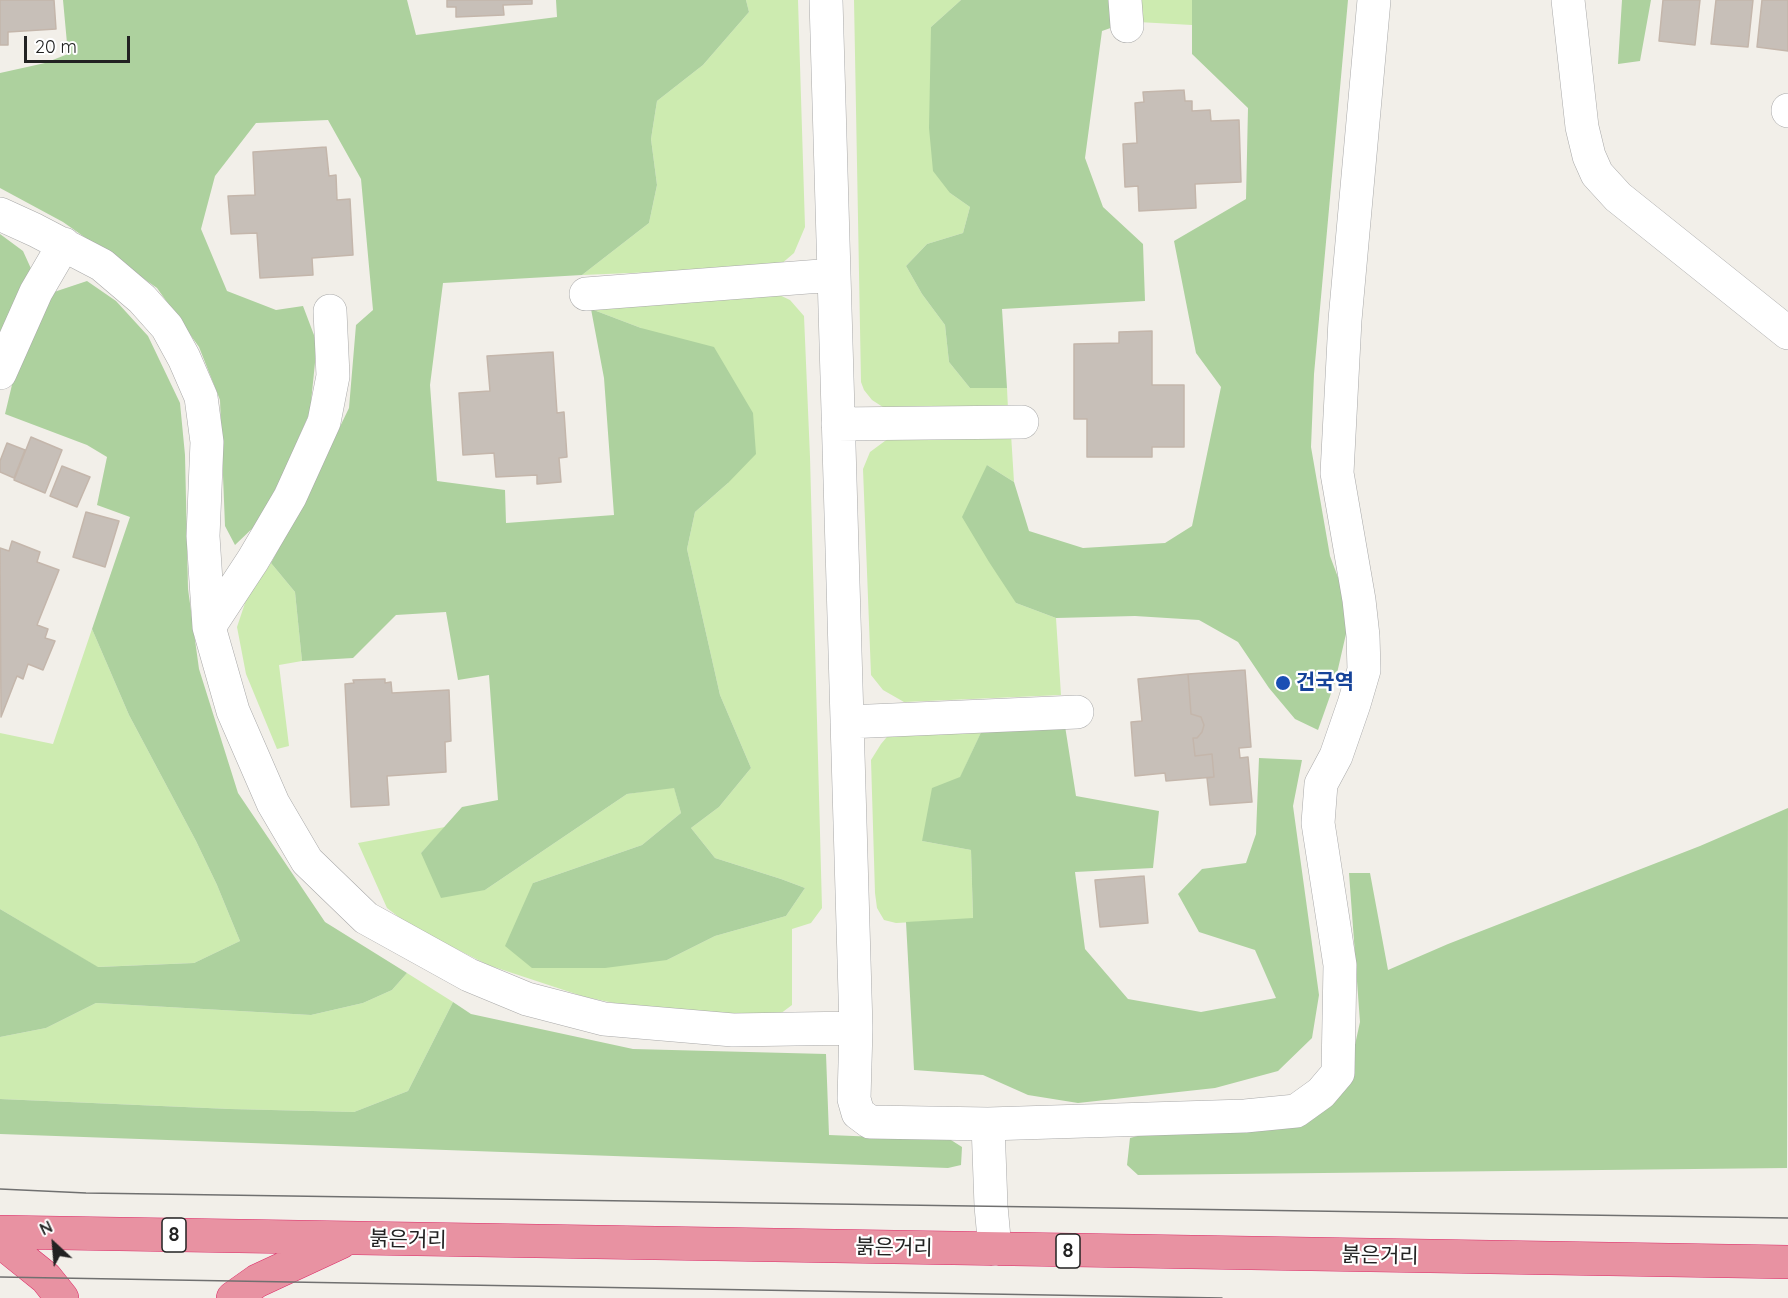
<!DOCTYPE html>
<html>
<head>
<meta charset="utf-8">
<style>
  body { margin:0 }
  #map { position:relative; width:1788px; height:1298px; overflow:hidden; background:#f2efe9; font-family:Quicksand,sans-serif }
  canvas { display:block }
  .north { position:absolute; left:24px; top:1214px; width:60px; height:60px; -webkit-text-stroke:4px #fff; paint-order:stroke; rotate:334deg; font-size:16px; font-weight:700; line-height:24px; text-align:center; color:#222 }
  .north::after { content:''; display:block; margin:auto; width:21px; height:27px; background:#222; clip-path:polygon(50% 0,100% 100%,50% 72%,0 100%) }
  .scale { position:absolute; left:24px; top:36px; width:106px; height:27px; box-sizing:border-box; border:3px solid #222; border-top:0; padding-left:8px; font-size:18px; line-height:21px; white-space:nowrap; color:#222; -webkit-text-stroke:4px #fff; paint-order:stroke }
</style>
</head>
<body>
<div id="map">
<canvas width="1788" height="1298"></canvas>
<div class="north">N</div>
<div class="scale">20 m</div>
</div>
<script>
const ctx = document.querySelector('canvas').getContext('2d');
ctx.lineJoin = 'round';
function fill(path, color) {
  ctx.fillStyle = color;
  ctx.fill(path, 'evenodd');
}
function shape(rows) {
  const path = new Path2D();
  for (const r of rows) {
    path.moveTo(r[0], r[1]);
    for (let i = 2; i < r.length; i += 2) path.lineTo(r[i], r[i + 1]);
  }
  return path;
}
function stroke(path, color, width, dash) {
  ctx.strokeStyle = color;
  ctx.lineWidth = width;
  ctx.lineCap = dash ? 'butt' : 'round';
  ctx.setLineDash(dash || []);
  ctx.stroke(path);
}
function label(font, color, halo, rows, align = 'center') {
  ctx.font = font + ' Quicksand,"Noto Sans KR",sans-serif';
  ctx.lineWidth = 4.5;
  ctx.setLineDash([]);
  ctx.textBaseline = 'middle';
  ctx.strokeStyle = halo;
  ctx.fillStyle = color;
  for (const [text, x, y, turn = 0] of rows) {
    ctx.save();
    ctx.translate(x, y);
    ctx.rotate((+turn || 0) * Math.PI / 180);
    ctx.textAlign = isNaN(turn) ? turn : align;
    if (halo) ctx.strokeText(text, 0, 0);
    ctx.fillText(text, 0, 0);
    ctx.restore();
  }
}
fill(shape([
  [746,0,798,0,805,227,794,253,780,265,751,268,582,275,649,223,657,185,651,139,657,101,703,65,749,12],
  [854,0,961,0,931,27,950,193,970,207,963,233,927,244,906,266,922,294,945,325,949,362,970,388,1007,388,1008,409,889,411,872,400,864,390,861,382],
  [1136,0,1192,0,1192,25,1138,22],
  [771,291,790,300,804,316,810,457,822,908,811,923,792,929,792,1005,780,1014,682,1017,585,997,488,965,409,925,387,908,358,843,445,827,421,853,485,890,627,794,674,787,681,813,642,845,533,883,667,960,715,936,786,916,805,888,781,879,715,858,691,828,719,807,751,768,720,695,687,549,695,512,728,483,641,328,591,309],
  [1011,434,1014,482,987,465,1016,603,1056,618,1061,695,904,702,883,690,871,675,863,469,870,452,889,438],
  [271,563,295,592,302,661,279,665,289,746,277,749,246,674,237,627,246,600],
  [92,629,129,715,196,841,217,885,240,941,194,963,97,967,0,909,0,733,53,744],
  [984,726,960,778,922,841,971,850,973,919,896,923,884,920,877,908,875,893,871,760,881,744,891,732],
  [407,973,453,1002,408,1091,354,1112,230,1109,0,1099,0,1037,46,1028,96,1003,311,1015,363,1003,392,990]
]), '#cdebb0');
fill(shape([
  [63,0,407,0,416,35,557,17,556,0,746,0,749,12,703,65,657,101,651,139,657,185,649,223,582,275,443,283,430,385,437,481,505,490,506,523,614,515,604,378,591,309,641,328,714,347,753,413,756,454,728,483,695,512,687,549,720,695,751,768,719,807,691,828,715,858,781,879,805,888,786,916,715,936,667,960,605,968,532,968,505,946,533,883,642,845,681,813,674,788,627,794,485,890,441,898,421,853,462,807,498,800,489,675,458,680,446,612,396,615,353,658,302,661,295,592,271,563,306,497,349,408,356,325,373,310,361,179,328,120,256,123,215,176,201,229,227,291,276,310,303,306,317,343,310,412,282,476,258,523,235,545,225,526,220,400,199,347,157,288,63,222,0,188,0,73,45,63,68,54],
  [961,0,1115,0,1119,25,1102,31,1085,158,1103,207,1143,244,1145,301,1002,309,1007,388,970,388,949,362,945,325,922,294,906,266,927,244,963,233,970,207,950,193,933,171,929,128,931,27],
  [1192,0,1348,0,1314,374,1311,447,1330,556,1351,612,1335,682,1318,730,1295,719,1269,688,1238,642,1199,620,1135,616,1056,618,1016,603,989,562,962,517,987,465,1014,482,1029,531,1083,548,1165,543,1192,526,1221,387,1196,353,1174,241,1246,199,1248,108,1192,54],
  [1622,0,1651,0,1640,61,1618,64],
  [0,234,23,251,33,273,0,336],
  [87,281,116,301,148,336,180,403,185,455,188,589,199,669,238,793,325,922,407,973,392,990,363,1003,311,1015,96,1003,46,1028,0,1037,0,909,98,967,194,963,240,941,217,885,196,841,129,715,92,629,130,517,97,505,107,457,87,445,5,414,17,364,54,292],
  [984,726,1065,726,1076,796,1159,811,1153,868,1075,872,1085,949,1128,999,1201,1012,1276,998,1255,950,1199,932,1178,894,1202,869,1246,863,1256,834,1259,758,1302,760,1293,806,1319,995,1312,1038,1278,1071,1215,1088,1078,1103,1028,1095,983,1075,914,1070,906,922,973,918,971,850,922,841,932,788,960,777],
  [1788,808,1787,1168,1138,1175,1127,1165,1130,1138,1145,1134,1307,1119,1345,1090,1360,1022,1349,873,1370,873,1388,970,1448,944,1700,846],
  [453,1002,471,1014,633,1049,826,1054,829,1135,951,1140,962,1147,961,1165,948,1168,0,1134,0,1099,230,1109,354,1112,408,1091]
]), '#add19e');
const building = shape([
  [0,0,54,0,56,29,8,32,8,45,0,45,0,0],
  [447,0,532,0,532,4,503,5,504,15,456,17,456,7,447,7,447,0],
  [1663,0,1700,0,1695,45,1659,41,1663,0],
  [1716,0,1753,0,1748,47,1711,44,1716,0],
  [1762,0,1788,0,1788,51,1757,47,1762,0],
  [1184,90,1185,101,1192,101,1192,111,1210,110,1211,121,1239,120,1241,182,1195,184,1196,208,1139,211,1138,186,1125,187,1123,144,1137,143,1135,103,1144,102,1143,92,1184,90],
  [326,147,329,176,336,175,337,200,350,199,353,255,312,258,313,275,260,278,257,233,231,234,228,196,255,195,253,152,326,147],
  [1152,331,1152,385,1184,385,1184,447,1152,447,1152,457,1087,457,1087,419,1074,419,1074,344,1119,343,1119,332,1152,331],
  [553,352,557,413,564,412,567,457,559,458,561,482,537,484,537,475,496,477,494,453,463,455,459,393,490,391,487,356,553,352],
  [31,437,62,450,45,493,14,480,31,437],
  [7,443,25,450,14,478,0,472,0,461,7,443],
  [62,466,90,477,77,507,50,496,62,466],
  [86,512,119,521,105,567,73,557,86,512],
  [12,541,40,552,37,562,59,570,37,625,48,629,45,638,55,641,43,670,28,664,23,679,17,676,1,717,0,548,9,551,12,541],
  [1245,670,1251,747,1239,748,1240,758,1248,757,1252,802,1210,805,1207,778,1214,777,1212,754,1195,756,1193,738,1197,738,1202,732,1204,725,1201,717,1191,714,1188,674,1245,670],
  [1188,674,1191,714,1201,717,1204,725,1202,732,1197,738,1193,738,1195,756,1212,754,1214,777,1166,781,1165,773,1135,776,1131,722,1142,721,1138,679,1188,674],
  [385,679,385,683,391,682,392,693,449,690,451,741,445,742,446,772,387,776,389,805,351,807,345,684,354,683,353,680,385,679],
  [1144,876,1148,923,1100,927,1095,880,1144,876]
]);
fill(building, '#c7bfb8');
stroke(building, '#c4b6ab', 1.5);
const minor = shape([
  [826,0,856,1028,854,1099,858,1113,870,1122,988,1124,991,1206,995,1249],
  [1125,0,1127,26],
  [1568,0,1582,127,1589,156,1597,174,1618,197,1788,333],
  [1788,111,1788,110],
  [0,214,35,230,102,265,142,299,167,327,184,358,201,397,207,442,203,536,209,627,233,711,273,803,307,861,366,918,469,975,527,999,604,1019,733,1030,856,1028],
  [586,294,834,275],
  [0,373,36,292,64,244],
  [838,424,1022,422],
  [209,627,253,560,290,497,324,422,333,376,330,311],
  [847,722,1077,712],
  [988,1124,1245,1116,1296,1111,1321,1093,1338,1073,1340,965,1318,823,1321,784,1336,756,1354,704,1364,670,1363,636,1359,600,1337,473,1345,320,1374,0]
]);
const highway = shape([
  [0,1232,1788,1262],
  [0,1241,46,1278,62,1298],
  [233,1298,257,1281,341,1242]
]);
stroke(minor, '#a9a9a9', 34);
stroke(highway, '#dc2a67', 34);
stroke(minor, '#fff', 33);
stroke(highway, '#e892a2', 33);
stroke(shape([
  [0,1189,86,1193,1788,1218],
  [0,1277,1222,1298]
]), '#707070', 1.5);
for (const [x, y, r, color] of [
  [1283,683,8,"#1a4fb4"]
]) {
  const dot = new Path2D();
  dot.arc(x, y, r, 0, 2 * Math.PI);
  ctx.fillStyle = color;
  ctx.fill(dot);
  stroke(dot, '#fff', 2);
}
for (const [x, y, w] of [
  [174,1235,24],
  [1068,1251,24]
]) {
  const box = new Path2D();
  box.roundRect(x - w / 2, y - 17, w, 34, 4.5);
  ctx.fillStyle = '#fff';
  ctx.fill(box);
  stroke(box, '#222', 1.5);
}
label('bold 20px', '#222', null, [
  ["8",174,1235],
  ["8",1068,1251]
]);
label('bold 21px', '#164399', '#fff', [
  ["건국역",1296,683]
], 'left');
label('21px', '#222', '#fff', [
  ["붉은거리",408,1240,1],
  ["붉은거리",894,1248,1],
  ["붉은거리",1380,1256,1]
]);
</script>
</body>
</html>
